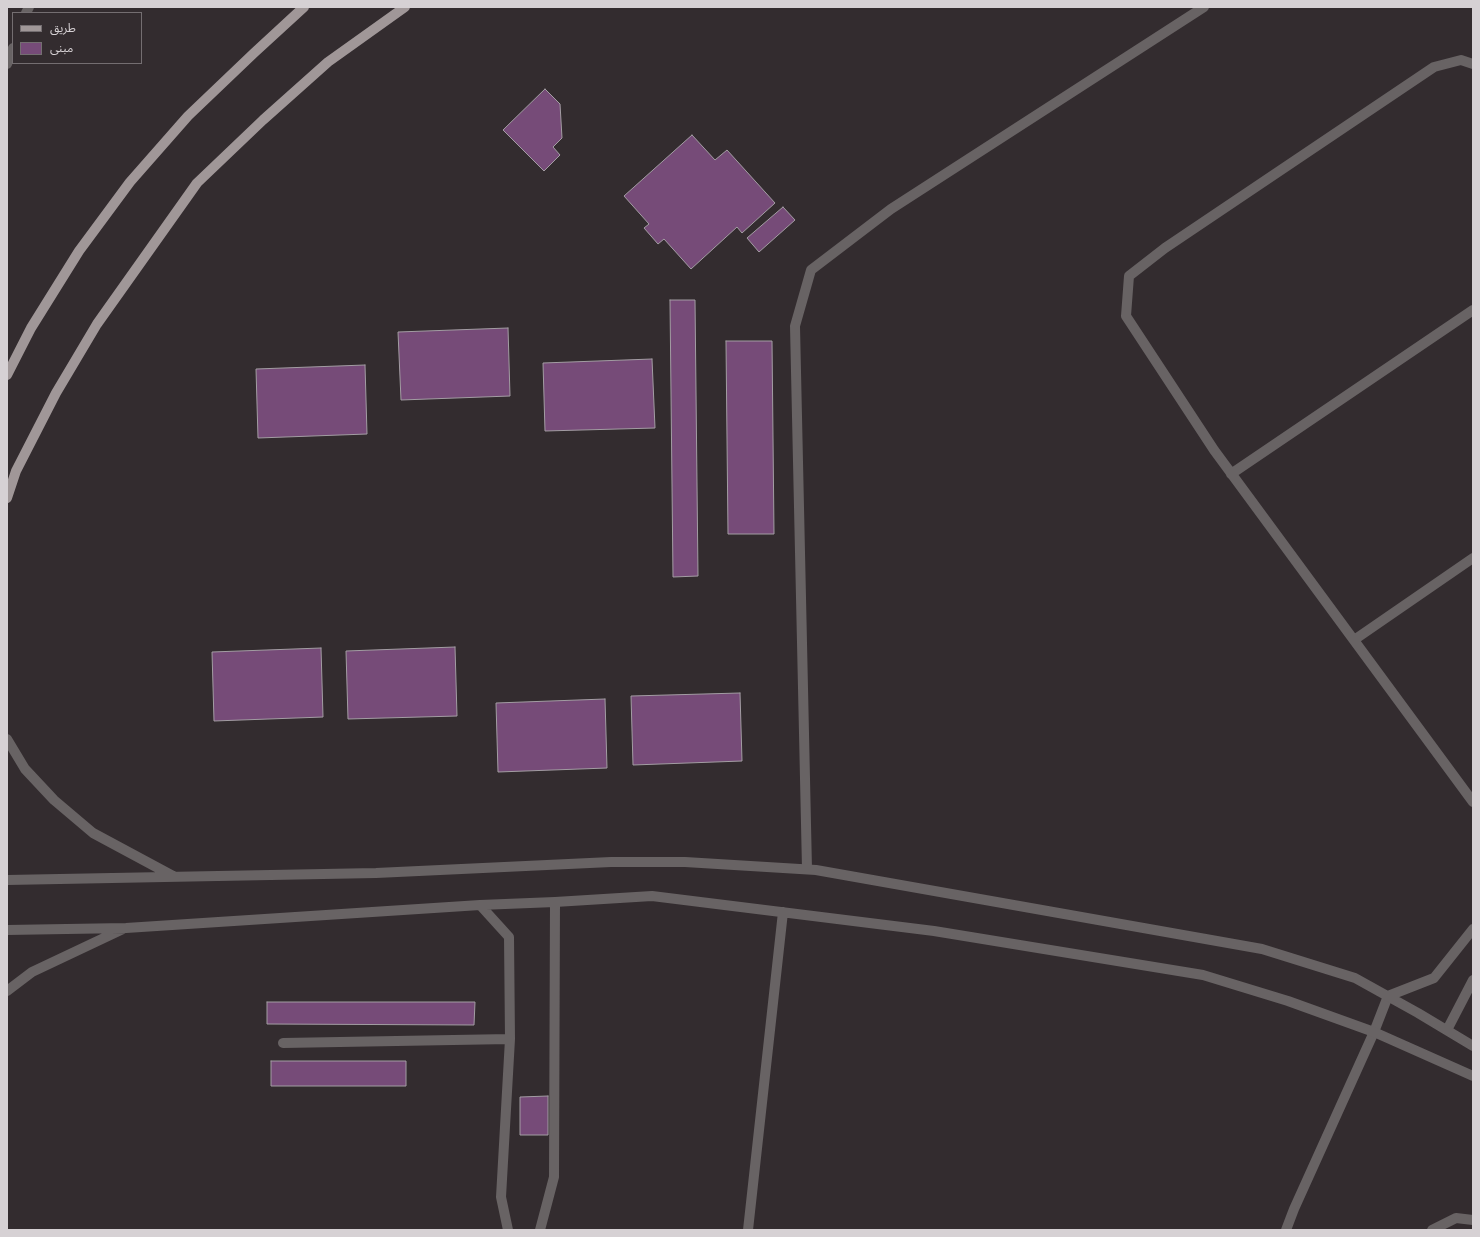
<!DOCTYPE html>
<html>
<head>
<meta charset="utf-8">
<style>
  body { margin:0 }
  #map { position:relative; width:1480px; height:1237px; overflow:hidden; background:#332c2f; font-family:"Titillium Web","Noto Sans Arabic",sans-serif }
  canvas { display:block }
  .frame { position:absolute; inset:0; border:8px solid #d6d1d4; pointer-events:none }
  .legend { position:absolute; left:12px; top:12px; width:130px; height:52px; box-sizing:border-box; background:#332c2f; border:1px solid #746e71; margin:0; padding:5px 7px; list-style:none; font-size:12px; color:#d6d1d4 }
  .legend li { display:flex; align-items:center; gap:8px; height:20px }
  .legend b { width:20px; border:1px solid #746e71 }
</style>
</head>
<body>
<div id="map">
<canvas width="1480" height="1237"></canvas>
<div class="frame"></div>
<ul class="legend">
<li><b style="height:5px;background:#a09798"></b>طريق</li>
<li><b style="height:11px;background:#764b78"></b>مبنى</li>
</ul>
</div>
<script>
const ctx = document.querySelector('canvas').getContext('2d');
ctx.lineJoin = 'round';
function fill(path, color) {
  ctx.fillStyle = color;
  ctx.fill(path, 'evenodd');
}
function shape(rows) {
  const path = new Path2D();
  for (const r of rows) {
    path.moveTo(r[0], r[1]);
    for (let i = 2; i < r.length; i += 2) path.lineTo(r[i], r[i + 1]);
  }
  return path;
}
function stroke(path, color, width, dash) {
  ctx.strokeStyle = color;
  ctx.lineWidth = width;
  ctx.lineCap = dash ? 'butt' : 'round';
  ctx.setLineDash(dash || []);
  ctx.stroke(path);
}
const building = shape([
  [545,89,560,104,562,138,553,147,560,155,544,171,503,130,545,89],
  [692,135,715,160,727,150,775,203,742,233,737,227,691,269,664,239,658,244,644,228,649,224,624,196,692,135],
  [783,207,795,220,759,252,747,238,783,207],
  [670,300,695,300,698,576,673,577,670,300],
  [508,328,510,396,401,400,398,332,508,328],
  [726,341,772,341,774,534,728,534,726,341],
  [652,359,655,428,545,431,543,363,652,359],
  [365,365,367,434,258,438,256,369,365,365],
  [455,647,457,716,348,719,346,651,455,647],
  [321,648,323,717,214,721,212,652,321,648],
  [740,693,742,761,633,765,631,696,740,693],
  [605,699,607,768,498,772,496,703,605,699],
  [267,1002,475,1002,474,1025,267,1024,267,1002],
  [271,1061,406,1061,406,1086,271,1086,271,1061],
  [548,1096,548,1135,520,1135,520,1097,548,1096]
]);
fill(building, '#764b78');
stroke(building, '#a39da3', 1);
stroke(shape([
  [1286,1230,1294,1209,1374,1032,1388,996],
  [1432,1230,1456,1218,1473,1220]
]), '#686364', 10);
stroke(shape([
  [26,13,29,7],
  [7,64,13,48],
  [1473,64,1461,60,1434,67,1165,248,1129,276,1126,316,1214,450,1473,802],
  [1231,474,1473,310],
  [1354,640,1473,558],
  [7,739,25,769,54,800,93,833,173,876],
  [807,869,795,326,811,270,891,209,1204,7],
  [7,880,376,873,611,862,685,862,816,870,1262,949,1355,978,1418,1013,1473,1046],
  [480,905,509,937,510,1039,501,1197,508,1230],
  [7,930,126,928,480,905,555,902,652,896,934,931,1203,975,1288,1001,1374,1032,1473,1076],
  [7,991,32,972,123,929],
  [1388,996,1434,978,1473,929],
  [1447,1030,1473,980],
  [283,1043,510,1039],
  [540,1230,554,1177,555,902],
  [748,1230,783,912]
]), '#686364', 10);
stroke(shape([
  [7,375,31,328,79,251,130,182,188,116,254,53,304,7],
  [7,498,16,471,56,393,97,324,197,183,263,120,328,62,405,7]
]), '#a09798', 10);
</script>
</body>
</html>
